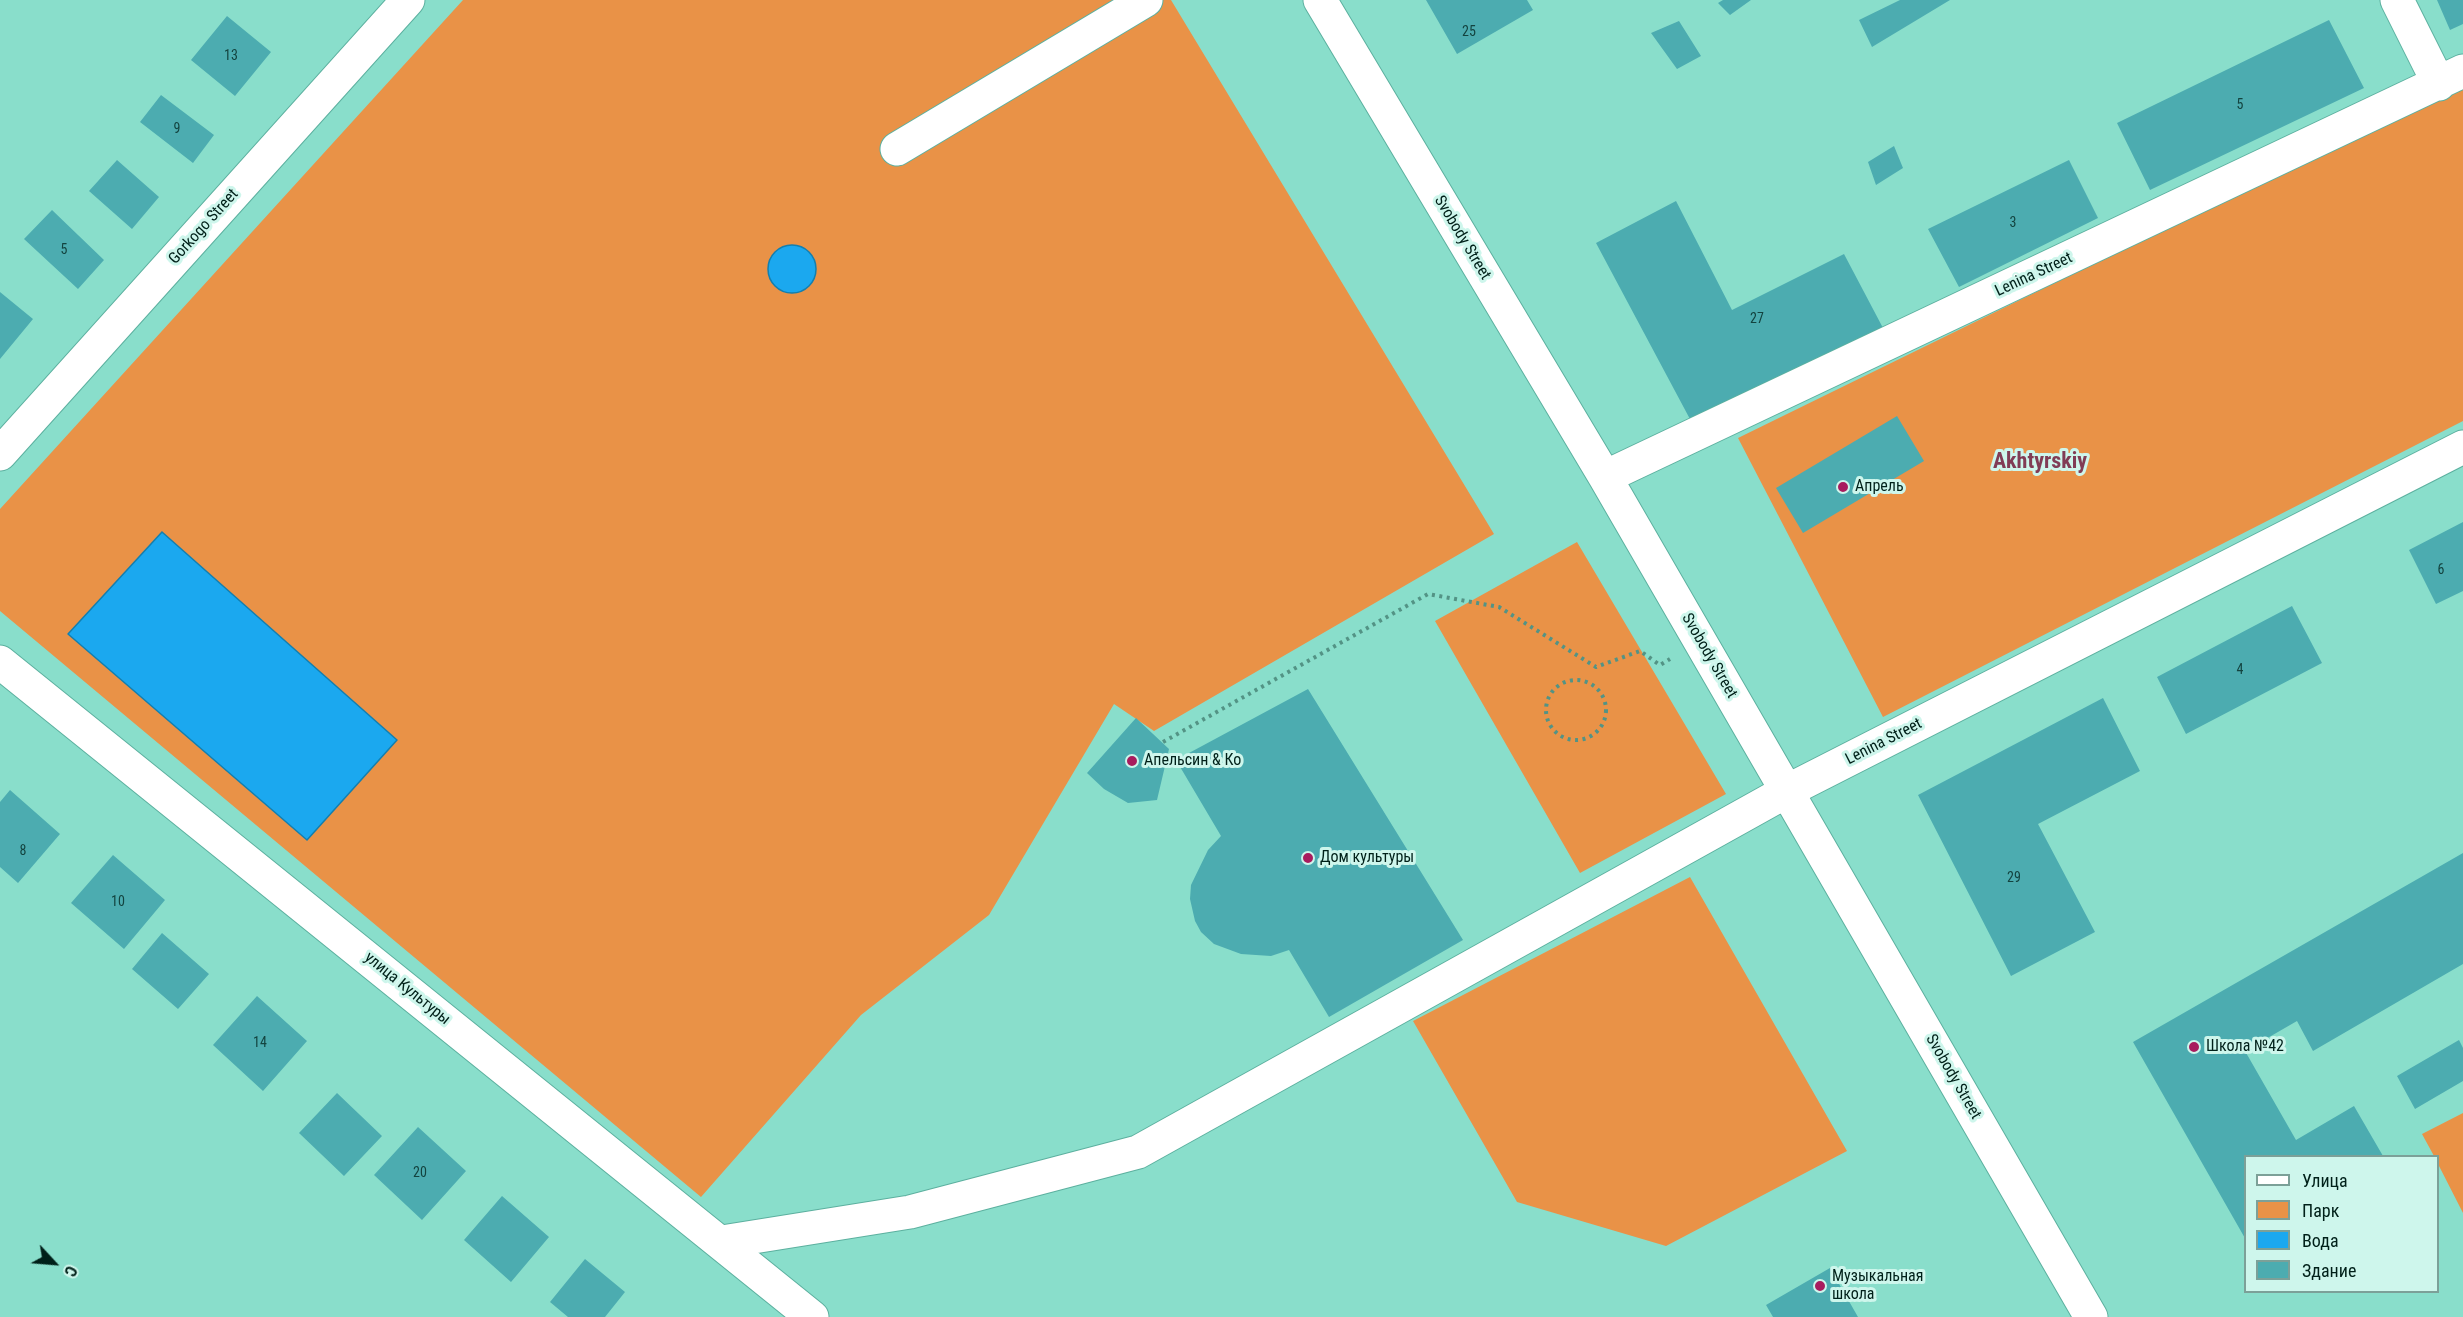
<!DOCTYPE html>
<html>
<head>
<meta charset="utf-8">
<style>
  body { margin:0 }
  #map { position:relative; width:2463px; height:1317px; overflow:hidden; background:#89decb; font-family:"Roboto Condensed",sans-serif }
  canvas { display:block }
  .legend { position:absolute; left:2244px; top:1155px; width:195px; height:138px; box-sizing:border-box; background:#cef6ec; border:2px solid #7ca098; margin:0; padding:8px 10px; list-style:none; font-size:18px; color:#002019 }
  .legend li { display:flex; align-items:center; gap:12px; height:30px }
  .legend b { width:30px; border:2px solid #7ca098 }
  .north { position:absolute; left:24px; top:1233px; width:60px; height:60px; -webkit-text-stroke:4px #cef6ec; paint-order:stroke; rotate:116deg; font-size:16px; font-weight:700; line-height:24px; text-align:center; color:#002019 }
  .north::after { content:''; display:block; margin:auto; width:21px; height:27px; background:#002019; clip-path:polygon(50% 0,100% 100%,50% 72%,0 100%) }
</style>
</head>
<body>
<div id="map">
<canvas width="2463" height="1317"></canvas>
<ul class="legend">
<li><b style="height:8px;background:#fff"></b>Улица</li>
<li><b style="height:16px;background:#e99247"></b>Парк</li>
<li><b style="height:16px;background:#1ba8ef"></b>Вода</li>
<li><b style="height:16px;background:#4cacb0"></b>Здание</li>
</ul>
<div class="north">С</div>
</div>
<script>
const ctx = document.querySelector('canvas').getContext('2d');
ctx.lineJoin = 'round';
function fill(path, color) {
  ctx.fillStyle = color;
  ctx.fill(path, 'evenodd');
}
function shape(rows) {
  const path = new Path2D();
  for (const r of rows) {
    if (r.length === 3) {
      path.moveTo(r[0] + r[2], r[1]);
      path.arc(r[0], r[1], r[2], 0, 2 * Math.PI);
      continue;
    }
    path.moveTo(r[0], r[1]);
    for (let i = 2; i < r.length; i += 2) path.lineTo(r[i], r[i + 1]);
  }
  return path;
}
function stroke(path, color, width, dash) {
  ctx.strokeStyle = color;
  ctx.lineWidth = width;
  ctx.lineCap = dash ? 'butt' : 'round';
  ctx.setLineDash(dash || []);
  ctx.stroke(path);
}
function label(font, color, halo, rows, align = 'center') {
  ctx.font = font + ' "Roboto Condensed",sans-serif';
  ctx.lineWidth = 6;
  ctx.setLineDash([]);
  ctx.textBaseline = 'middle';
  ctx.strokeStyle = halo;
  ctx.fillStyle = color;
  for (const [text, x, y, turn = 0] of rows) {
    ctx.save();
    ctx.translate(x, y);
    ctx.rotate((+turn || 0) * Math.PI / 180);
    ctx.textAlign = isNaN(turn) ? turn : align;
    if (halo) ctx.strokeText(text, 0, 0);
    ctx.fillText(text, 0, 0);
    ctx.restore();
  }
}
fill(shape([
  [463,0,1171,0,1494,534,1154,731,1114,704,989,915,861,1015,701,1197,0,611,0,509],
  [2463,83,2463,421,1883,717,1738,438],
  [1577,542,1726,794,1580,873,1435,621],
  [1690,877,1847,1151,1666,1246,1517,1202,1413,1021],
  [2463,1113,2463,1213,2438,1164,2438,1156,2434,1156,2422,1134]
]), '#e99247');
const water = shape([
  [792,269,24],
  [162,532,397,740,307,840,68,634,162,532]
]);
fill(water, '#1ba8ef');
stroke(water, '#137faf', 1.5);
fill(shape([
  [1426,0,1527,0,1533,10,1457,54],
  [1723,0,1751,0,1730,15,1718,3],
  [1900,0,1950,0,1872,47,1859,20],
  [2437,0,2463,0,2463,24,2450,30],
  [227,16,271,52,235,96,191,60],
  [2329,20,2364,88,2150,190,2117,123],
  [1679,21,1701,56,1677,69,1651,33],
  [161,95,214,135,193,163,140,122],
  [1894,146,1903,168,1876,185,1868,162],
  [117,160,159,197,132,229,89,191],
  [2069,160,2098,218,1959,287,1928,229],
  [1676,201,1732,310,1844,254,1883,328,1691,421,1596,243],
  [52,210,104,260,78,289,24,239],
  [0,292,33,319,0,359],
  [1897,416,1924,461,1803,533,1776,488],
  [2463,522,2463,591,2436,604,2409,550],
  [2292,606,2322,663,2186,734,2157,677],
  [1308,689,1463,940,1329,1017,1289,950,1271,956,1241,954,1214,944,1201,932,1195,921,1190,899,1191,885,1208,850,1221,836,1176,760],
  [2103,698,2140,771,2038,824,2095,932,2011,976,1918,795],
  [1136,718,1169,749,1157,800,1128,803,1104,789,1087,773],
  [10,790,60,834,18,883,0,867,0,802],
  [2463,853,2463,964,2313,1051,2297,1021,2245,1051,2296,1140,2354,1106,2383,1156,2246,1156,2246,1240,2133,1042],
  [113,855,165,900,124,949,71,903],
  [162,933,209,974,178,1009,132,969],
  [257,996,307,1041,263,1091,213,1045],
  [2459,1040,2463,1048,2463,1081,2415,1109,2397,1076],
  [337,1093,382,1136,344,1176,299,1133],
  [418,1127,466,1171,422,1220,374,1175],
  [502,1196,549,1237,511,1282,464,1240],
  [585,1259,625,1292,605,1317,568,1317,550,1302],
  [1830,1268,1858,1317,1773,1317,1766,1305]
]), '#4cacb0');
const minor = shape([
  [1320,0,1605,477,2091,1317],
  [2397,0,2439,84],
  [897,149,1146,0],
  [0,454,408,0],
  [1605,477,2463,71],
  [0,662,812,1317],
  [722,1242,910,1212,1138,1152,1787,791,2463,447]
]);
stroke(minor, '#5cb09f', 35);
stroke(shape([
  [1576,710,30],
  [1163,742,1428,594,1499,607,1596,667,1640,651,1660,665,1670,659]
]), '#539385', 4, [3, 4.5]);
stroke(minor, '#fff', 33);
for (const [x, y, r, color] of [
  [1843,487,6,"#a81c5e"],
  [1132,761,6,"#a81c5e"],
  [1308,858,6,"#a81c5e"],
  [2194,1047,6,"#a81c5e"],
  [1820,1286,6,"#a81c5e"]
]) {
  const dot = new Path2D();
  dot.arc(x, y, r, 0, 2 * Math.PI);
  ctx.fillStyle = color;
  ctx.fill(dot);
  stroke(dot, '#cef6ec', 2);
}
label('14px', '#13433f', null, [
  ["25",1469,32],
  ["13",231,56],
  ["5",2240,105],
  ["9",177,129],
  ["3",2013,223],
  ["5",64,250],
  ["27",1757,319],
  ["6",2441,570],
  ["4",2240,670],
  ["8",23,851],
  ["29",2014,878],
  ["10",118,902],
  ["14",260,1043],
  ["20",420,1173]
]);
label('16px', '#002019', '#cef6ec', [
  ["Gorkogo Street",204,227,-48],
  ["Svobody Street",1462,238,59],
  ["Lenina Street",2034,275,-25],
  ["Svobody Street",1709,656,60],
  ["Lenina Street",1884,742,-27],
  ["улица Культуры",407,989,39],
  ["Svobody Street",1953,1077,60]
]);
label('16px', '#002019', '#cef6ec', [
  ["Апрель",1855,487],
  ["Апельсин & Ко",1144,761],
  ["Дом культуры",1320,858],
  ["Школа №42",2206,1047],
  ["Музыкальная",1832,1277],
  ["школа",1832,1295]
], 'left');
label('bold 22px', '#813c55', '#cef6ec', [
  ["Akhtyrskiy",2040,462]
]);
</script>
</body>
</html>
